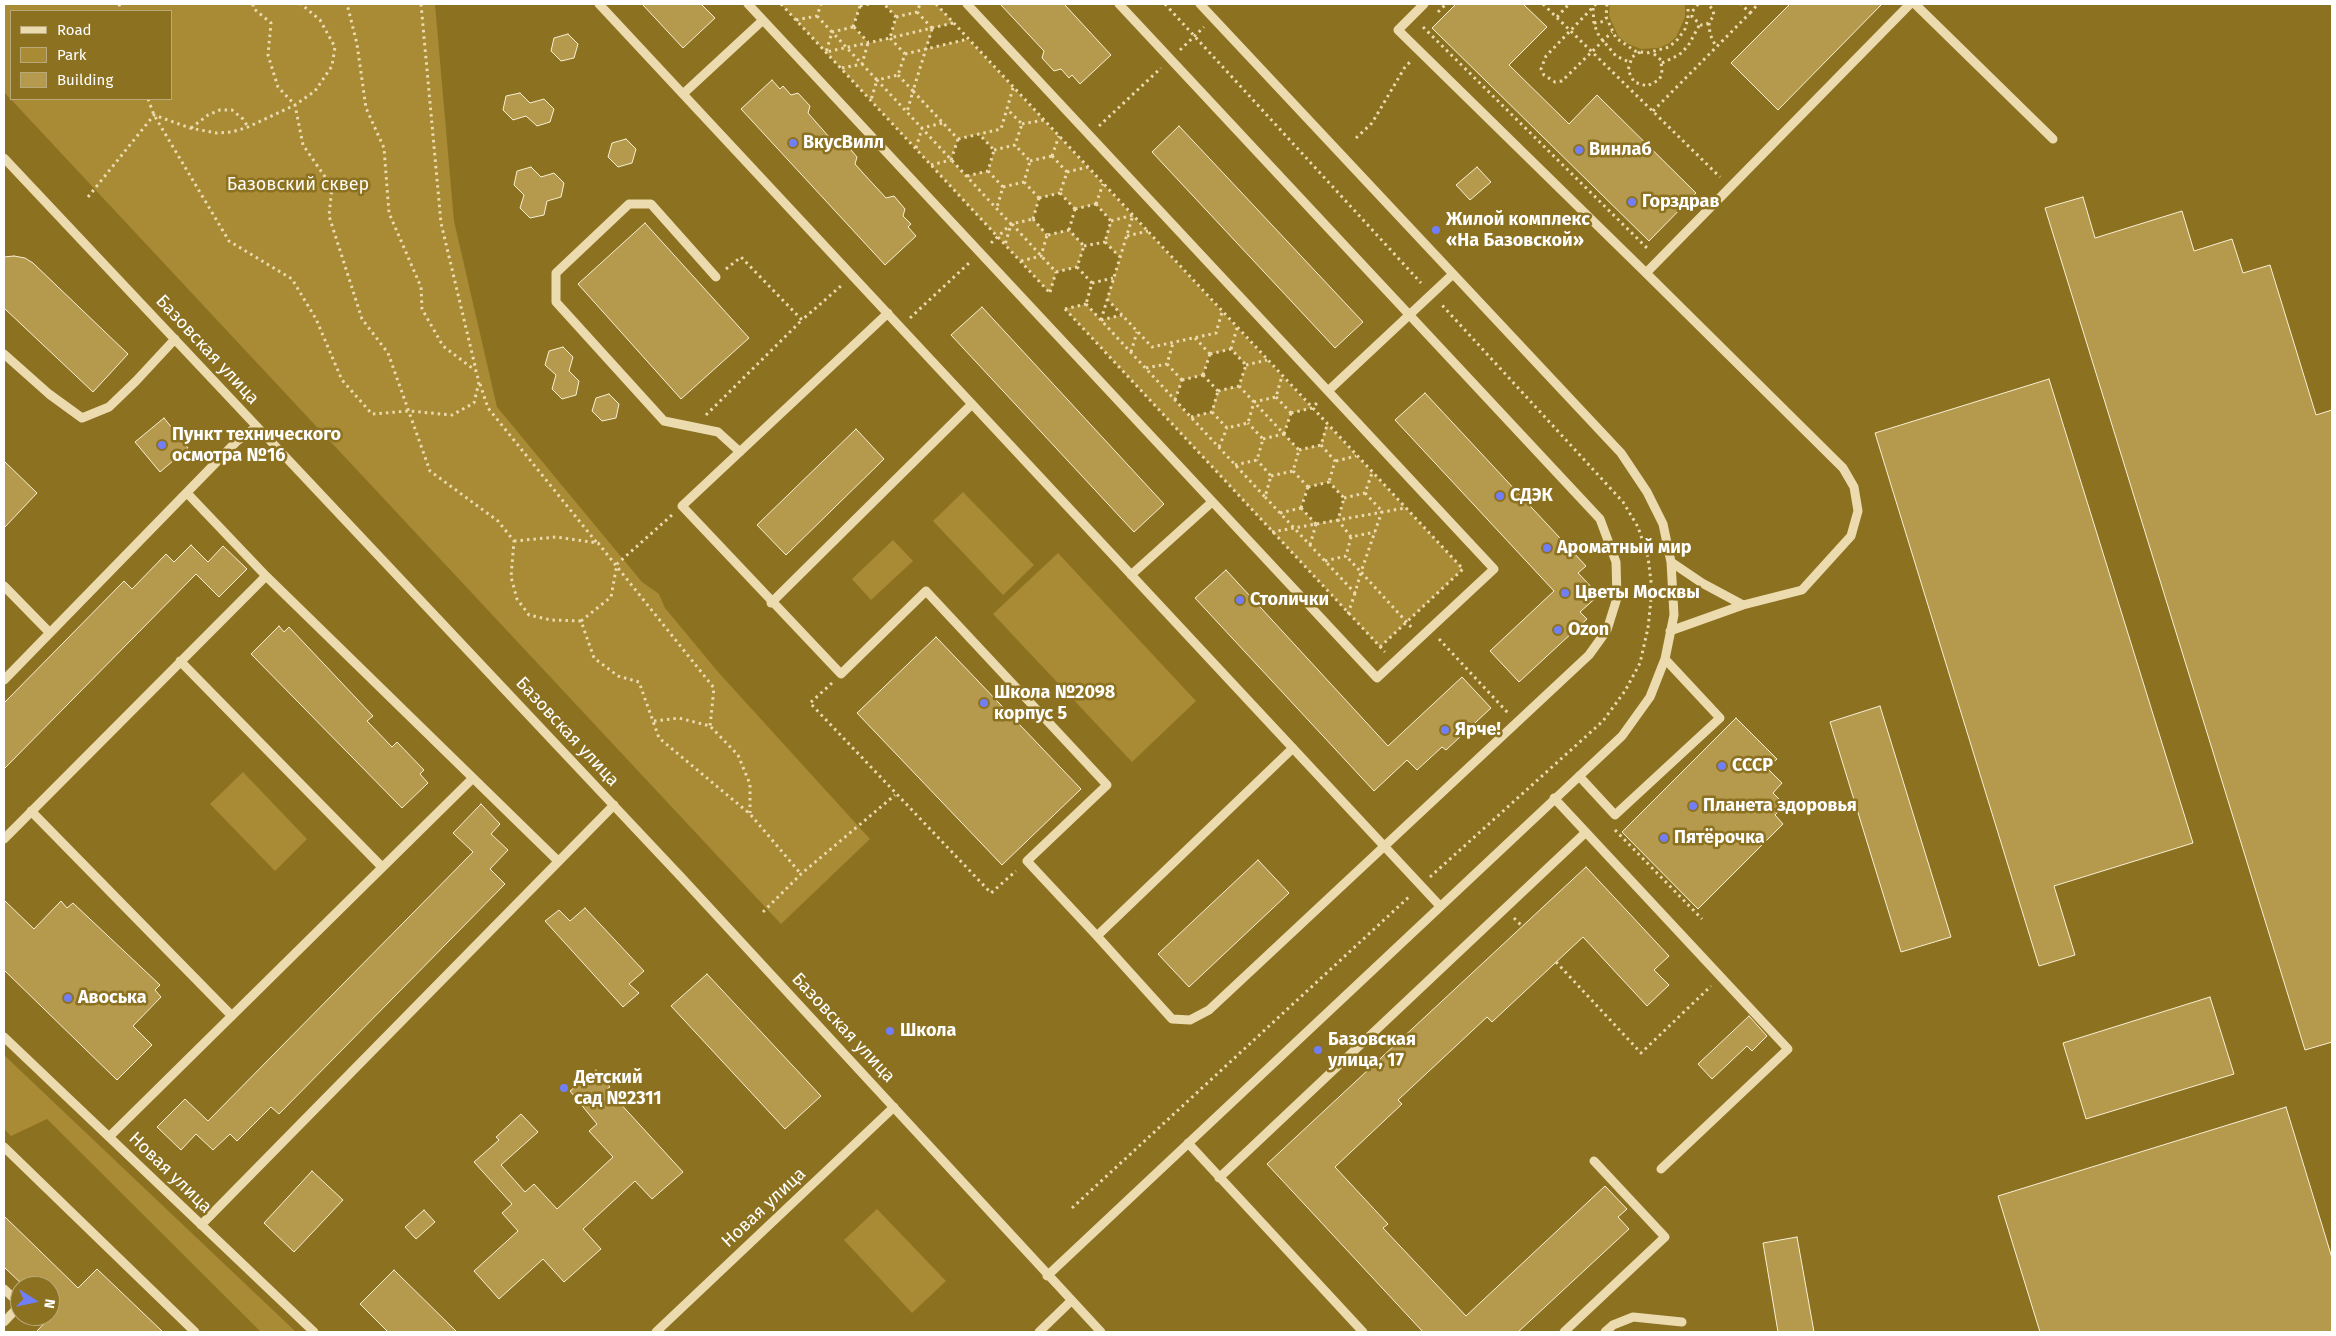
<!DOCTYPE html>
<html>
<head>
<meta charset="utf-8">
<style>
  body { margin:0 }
  #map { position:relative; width:2336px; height:1336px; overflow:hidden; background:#8c7121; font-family:"Fira Sans",sans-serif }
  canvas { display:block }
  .frame { position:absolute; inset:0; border:5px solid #fff; pointer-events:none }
  .legend { position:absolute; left:10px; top:10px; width:162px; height:90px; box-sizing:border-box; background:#8c7121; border:1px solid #baaa7a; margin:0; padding:6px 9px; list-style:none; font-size:15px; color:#fff }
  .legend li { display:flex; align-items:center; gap:10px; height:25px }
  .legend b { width:25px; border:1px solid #baaa7a }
  .north { position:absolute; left:10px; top:1276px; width:50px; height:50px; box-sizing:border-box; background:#8c7121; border:1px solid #baaa7a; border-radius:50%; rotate:100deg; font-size:14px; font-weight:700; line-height:20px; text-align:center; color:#fff }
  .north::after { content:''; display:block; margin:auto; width:18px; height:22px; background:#707ef8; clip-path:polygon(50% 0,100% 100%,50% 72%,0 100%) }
</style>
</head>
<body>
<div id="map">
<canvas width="2336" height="1336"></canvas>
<div class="frame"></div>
<ul class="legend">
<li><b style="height:6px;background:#ebdbaf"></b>Road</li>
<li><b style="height:14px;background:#a98a35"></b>Park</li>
<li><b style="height:14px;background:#b59a4e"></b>Building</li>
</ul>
<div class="north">N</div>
</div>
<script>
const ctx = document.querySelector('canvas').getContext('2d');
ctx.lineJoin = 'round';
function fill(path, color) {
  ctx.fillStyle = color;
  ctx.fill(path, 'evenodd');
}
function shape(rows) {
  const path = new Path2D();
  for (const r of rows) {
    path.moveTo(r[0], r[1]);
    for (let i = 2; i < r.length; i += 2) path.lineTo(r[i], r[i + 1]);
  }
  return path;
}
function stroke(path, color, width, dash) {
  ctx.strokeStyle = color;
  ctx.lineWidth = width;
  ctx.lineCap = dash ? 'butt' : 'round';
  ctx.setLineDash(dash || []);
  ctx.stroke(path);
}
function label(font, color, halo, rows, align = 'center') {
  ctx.font = font + ' "Fira Sans",sans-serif';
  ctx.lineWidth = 5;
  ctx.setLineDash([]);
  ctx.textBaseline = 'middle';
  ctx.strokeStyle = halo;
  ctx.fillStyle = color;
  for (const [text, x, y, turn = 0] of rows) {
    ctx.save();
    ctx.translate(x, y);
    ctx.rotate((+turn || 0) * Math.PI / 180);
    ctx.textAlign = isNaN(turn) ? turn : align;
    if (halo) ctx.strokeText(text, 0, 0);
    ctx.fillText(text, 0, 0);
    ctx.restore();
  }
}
fill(shape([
  [4,4,435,4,454,221,497,407,642,582,659,594,665,608,719,673,870,839,781,924,4,92],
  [11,11,171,11,171,99,11,99],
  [781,4,869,4,860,6,853,27,869,43,890,38,896,17,884,4,936,4,954,23,933,28,926,49,968,39,1312,408,1291,413,1284,434,1299,450,1320,445,1327,424,1463,569,1380,647,1065,309,1086,304,1101,320,1122,315,1107,299,1120,258,1105,242,1111,220,1096,204,1075,209,1060,193,1039,198,1033,219,1047,235,1069,230,1084,246,1077,267,1056,272,1050,293],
  [979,134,994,150,988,171,966,176,951,160,958,139],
  [1231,349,1246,365,1239,386,1218,391,1211,412,1190,417,1175,401,1182,380,1203,375,1210,354],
  [1329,482,1344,498,1338,519,1316,524,1301,508,1307,487],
  [1610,4,1685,4,1685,17,1676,37,1668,44,1658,48,1641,49,1626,43,1618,36,1609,16],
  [963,492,1034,565,1003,595,933,521],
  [893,540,913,561,871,600,852,579],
  [1058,553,1196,701,1132,762,993,614],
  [243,772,307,839,275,871,210,804],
  [4,1055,296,1332,261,1332,47,1119,11,1136,4,1129],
  [877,1209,946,1281,912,1313,844,1240]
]), '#a98a35');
const building = shape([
  [642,4,701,4,715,18,683,48,642,4],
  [1000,4,1064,4,1111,55,1080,84,1072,75,1069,78,1061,69,1054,71,1042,58,1044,51,1000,4],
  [1456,4,1523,4,1547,27,1509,65,1569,124,1597,95,1696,193,1649,241,1432,28,1456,4],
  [1790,4,1882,4,1778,110,1731,63,1790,4],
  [568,34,578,44,574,58,561,61,551,51,554,38,568,34],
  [772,80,780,89,783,86,791,95,798,93,810,106,808,113,830,138,838,146,846,144,857,157,855,164,863,173,886,198,894,196,905,209,903,216,911,224,908,227,916,236,885,265,741,109,772,80],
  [520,93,530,103,544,99,554,109,550,122,537,126,526,116,513,120,503,110,506,96,520,93],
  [1179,126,1363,322,1335,348,1152,152,1179,126],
  [626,139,636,149,632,163,618,167,608,157,612,143,626,139],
  [531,167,541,177,554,173,564,183,561,197,547,201,544,215,530,218,520,208,524,195,514,185,517,171,531,167],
  [1477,167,1491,182,1470,200,1456,185,1477,167],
  [2083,197,2095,238,2182,211,2194,251,2232,239,2243,273,2270,265,2316,415,2332,410,2332,1042,2305,1050,2045,208,2083,197],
  [645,223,749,338,681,399,578,284,645,223],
  [14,256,25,258,33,263,128,354,93,392,4,308,4,257,14,256],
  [982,307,1164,504,1134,532,951,335,982,307],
  [563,347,573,357,569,371,579,381,576,395,562,399,552,389,556,375,545,365,549,351,563,347],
  [2049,379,2193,843,2054,886,2075,955,2039,966,1875,433,2049,379],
  [1425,393,1586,566,1578,573,1599,595,1580,612,1587,619,1519,682,1490,651,1554,591,1395,420,1425,393],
  [609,394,619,404,616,418,602,421,592,411,596,398,609,394],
  [164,418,188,448,160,472,135,442,164,418],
  [856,429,884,459,786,555,757,525,856,429],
  [4,461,37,493,4,528,4,461],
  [191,545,208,562,223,546,247,569,219,597,196,574,4,769,4,703,124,581,132,589,166,554,174,562,191,545],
  [1226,570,1388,746,1462,677,1491,708,1446,750,1442,747,1417,770,1407,760,1374,791,1195,598,1226,570],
  [279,626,284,632,289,627,373,716,367,721,392,747,397,742,424,770,420,774,428,783,402,808,251,654,279,626],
  [936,637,1081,789,1002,865,857,713,936,637],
  [1880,706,1951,937,1901,952,1830,722,1880,706],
  [1736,718,1777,759,1767,768,1782,783,1773,793,1785,805,1775,815,1783,824,1698,909,1622,832,1736,718],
  [481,804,500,824,491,834,508,850,490,869,505,884,279,1114,271,1107,237,1141,230,1134,213,1150,196,1134,181,1150,157,1127,185,1099,208,1121,473,852,453,833,481,804],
  [1258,860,1289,893,1189,987,1158,954,1258,860],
  [1586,867,1669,956,1654,970,1669,985,1647,1006,1583,937,1492,1022,1487,1017,1398,1100,1402,1104,1335,1167,1388,1224,1383,1228,1466,1316,1605,1186,1627,1209,1618,1217,1629,1229,1518,1332,1423,1332,1267,1164,1586,867],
  [4,900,34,929,61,901,67,908,73,903,160,985,155,990,161,997,133,1026,152,1045,117,1080,4,970,4,900],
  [585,908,644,971,629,984,639,993,623,1007,545,921,559,910,570,921,585,908],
  [707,974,821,1096,785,1129,671,1006,707,974],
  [2210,997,2234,1074,2086,1119,2063,1043,2210,997],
  [1749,1016,1767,1036,1752,1051,1747,1046,1712,1079,1698,1064,1749,1016],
  [596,1070,610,1087,607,1089,683,1172,652,1199,635,1181,583,1229,601,1249,564,1282,543,1259,499,1299,474,1271,518,1231,502,1213,512,1204,474,1162,499,1140,496,1137,521,1114,538,1132,501,1165,525,1192,534,1184,557,1209,613,1157,589,1131,597,1124,570,1091,596,1070],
  [2286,1107,2332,1258,2332,1332,2040,1332,1998,1196,2286,1107],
  [312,1171,343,1200,294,1252,264,1223,312,1171],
  [424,1210,435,1222,416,1239,405,1227,424,1210],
  [4,1216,78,1288,97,1269,163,1332,36,1332,53,1314,50,1311,50,1286,24,1286,4,1267,4,1216],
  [1797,1237,1814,1332,1778,1332,1763,1243,1797,1237],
  [394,1270,457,1332,388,1332,360,1304,394,1270]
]);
fill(building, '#b59a4e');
stroke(building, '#f8efd4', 1);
stroke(shape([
  [119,4,121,11],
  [253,4,253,8,271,23,268,55,278,87,295,105,303,145,332,187,329,216,362,319,388,353,430,471,498,521,514,541,511,577,517,599,529,615,551,620,581,621,594,658,618,676,639,682,659,738,750,814,801,874],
  [421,4,441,223,476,370],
  [781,4,1050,293],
  [936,4,1463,569,1380,647],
  [1165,4,1421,283],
  [1543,4,1720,177],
  [1596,4,1546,56,1541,69,1544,75,1555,82,1562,81,1612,32],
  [1607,4,1606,17,1616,38,1635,51,1647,53,1669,47,1678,39,1685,29,1688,18,1688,4],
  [1698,4,1692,12,1692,17,1701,25,1707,24,1714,16,1713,10,1708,4],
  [860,6,869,4],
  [1593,8,1594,24,1599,36,1616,56,1629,62],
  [917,12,932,28],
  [1438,12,1446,4],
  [1750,13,1758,4],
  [817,16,832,32,826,52,890,38,896,17,884,4],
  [896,17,917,12,920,4],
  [1557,17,1569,4],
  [796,20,817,16,821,4],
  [953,23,890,38,905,54,898,75,877,80,1011,224,1005,245],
  [1594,23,1607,21],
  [1709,23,1710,34,1716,47],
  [853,27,832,32,877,80,871,100],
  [853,27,860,6],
  [854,27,868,42],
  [1423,27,1649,250],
  [932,29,913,91,958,139],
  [1180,50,1204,27],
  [1640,52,1632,57,1628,70,1634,82,1647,86,1659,80,1662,74,1661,60,1653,53],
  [905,54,968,39],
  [1662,63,1679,55,1688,46,1700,24],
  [842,68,862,64,868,43],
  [898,75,913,91,907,112],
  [148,99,154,115,229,241,292,279,316,319,342,380,372,414,409,411,452,415,474,403,479,382,476,371,443,346,422,309,421,287,389,213,384,148,366,108,357,44,347,4],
  [1653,111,1750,13,1741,4],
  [1022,124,1044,120],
  [1099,126,1161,68],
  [191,128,208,115,220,110,232,110,243,119,248,127],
  [1356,138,1372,123,1405,67,1411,61],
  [958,139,1001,129,1013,88],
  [916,148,922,128,943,123],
  [994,150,1015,145,1022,124,1007,109],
  [1052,156,1067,172,1060,193],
  [1052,156,1059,136],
  [951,160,958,139],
  [1030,161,1052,156],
  [931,165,951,160],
  [988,171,1003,187,997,207],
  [1067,172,1088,167],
  [967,176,988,171,994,150,979,134],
  [1024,182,1039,198],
  [1003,187,1024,182,1030,161,1015,145],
  [1060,193,1075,209],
  [88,197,154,115,190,128,216,133,232,132,248,127,295,105,315,91,332,66,335,47,320,20,301,4],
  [1039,198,1060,193],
  [1096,204,1111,221,1105,242],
  [1096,204,1103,184],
  [1075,209,1096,204],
  [1033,219,1039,198],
  [1033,219,1047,235],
  [1012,224,1056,272],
  [1069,230,1075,209],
  [1048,235,1069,230],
  [1127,236,1148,231],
  [1105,242,1120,257],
  [991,243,1011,224,1033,219],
  [1084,246,1105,242],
  [1021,261,1041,256,1047,235],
  [1077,267,1092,283,1086,304],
  [726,269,741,257,802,320,842,285],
  [1056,272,1077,267,1084,246,1069,230],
  [1092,283,1113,278],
  [1050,292,1056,272],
  [1107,299,1152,347,1216,333,1222,312],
  [1086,304,1265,497,1271,476,1257,460],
  [1065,309,1385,652],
  [1065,309,1086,304],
  [910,318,969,263],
  [1101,320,1133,215,1111,221],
  [1101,320,1122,315],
  [1195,338,1210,354],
  [1231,349,1237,328],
  [1131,352,1137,332],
  [1210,354,1231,349],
  [1167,364,1182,380],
  [1246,365,1267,360],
  [1146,368,1167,364,1173,343],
  [1203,375,1218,391],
  [1203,375,1210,354],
  [1182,380,1203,375],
  [480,384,488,408,597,543],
  [1239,386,1299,450],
  [1218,391,1239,386,1246,365,1231,349],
  [1276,397,1291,413],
  [1175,400,1182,380],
  [1212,412,1227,428,1248,423,1254,402,1276,397,1282,376],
  [1291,413,1312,408,1319,401],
  [706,415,802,320],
  [1191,417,1212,412,1218,391],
  [1284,434,1291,413],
  [1263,439,1283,434],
  [1321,445,1335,461,1329,482],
  [1219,447,1227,428],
  [1299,450,1321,445,1327,425],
  [1336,461,1356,456],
  [1235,465,1257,460,1263,439,1248,423],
  [1293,471,1308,487],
  [1271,476,1293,471,1299,450],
  [1308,487,1329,482],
  [1365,493,1382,511],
  [1265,497,1355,593,1361,572,1346,556],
  [1344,498,1365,493,1372,473],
  [1301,508,1308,487],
  [1301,508,1316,524],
  [1382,511,1361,572,1412,628],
  [1280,513,1301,508],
  [1272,532,1338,520,1344,498,1329,482],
  [1351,537,1338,520,1405,508],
  [514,541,556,537,598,543,714,688,710,726],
  [1310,545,1316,524],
  [1325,561,1346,556,1351,537,1375,532],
  [1348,614,1355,593],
  [581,621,611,597,617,564,672,515],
  [1439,639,1508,713],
  [832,683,810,703,991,893,1016,871],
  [654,721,679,718,710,726,738,755,750,784,750,813],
  [1615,830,1702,919],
  [1430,877,1603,721,1625,691,1640,663,1648,628,1652,590,1648,557,1638,527,1623,502,1441,304],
  [763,912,801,874,895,795],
  [1514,918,1522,926],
  [1556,962,1641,1053,1711,986],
  [1072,1208,1411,895]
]), '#ebdbaf', 3, [2.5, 4]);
stroke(shape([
  [599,4,1440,906],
  [748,4,1377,678,1494,569,967,4],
  [1119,4,1600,519,1616,562,1617,598,1607,630,1589,655,1209,1010,1190,1020,1172,1019,1097,936,1293,748],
  [1424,4,1398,30,1646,273,1910,4],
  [1915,4,2053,139],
  [683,94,763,20],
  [4,158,682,878,1101,1332],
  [1646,273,1843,468,1854,487,1858,511,1851,536,1802,590,1743,605,1670,631],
  [716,277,651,204,629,204,556,273,556,302,664,421,718,432,740,452],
  [888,313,682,506,841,674,926,591,1107,785,1027,861,1097,936],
  [4,354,49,394,82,418,109,407,136,381,175,339],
  [1328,391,1453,274],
  [187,493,266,576,558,861],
  [1671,562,1702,583,1743,605],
  [1131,575,1212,502],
  [4,586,50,633],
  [771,603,972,404],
  [180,661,382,867],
  [4,680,236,442,256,427],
  [1579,776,1615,815,1720,718,1665,659],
  [1554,798,1788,1049,1661,1169],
  [31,811,232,1016],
  [4,839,266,576],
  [4,1037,314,1332],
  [109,1137,473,778],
  [1188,1143,1363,1332],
  [4,1147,195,1332],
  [1219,1178,1585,833],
  [201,1225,614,805],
  [1047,1276,1622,736,1650,697,1665,659,1674,615,1671,562,1663,524,1647,492,1621,453,1200,4],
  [4,1289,20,1304],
  [4,1322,20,1305],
  [656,1332,894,1107],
  [1039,1332,1071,1301],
  [1564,1332,1665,1237,1594,1161],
  [1605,1332,1613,1325,1633,1317,1682,1322]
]), '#ebdbaf', 9);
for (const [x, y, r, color] of [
  [793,143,5,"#707ef8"],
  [1579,150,5,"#707ef8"],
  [1632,202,5,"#707ef8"],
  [1436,230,5,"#707ef8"],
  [162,445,5,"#707ef8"],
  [1500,496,5,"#707ef8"],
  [1547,548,5,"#707ef8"],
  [1565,593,5,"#707ef8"],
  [1240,600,5,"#707ef8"],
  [1558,630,5,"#707ef8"],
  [984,703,5,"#707ef8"],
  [1445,730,5,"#707ef8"],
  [1722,766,5,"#707ef8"],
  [1693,806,5,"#707ef8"],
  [1664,838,5,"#707ef8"],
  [68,998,5,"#707ef8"],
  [890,1031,5,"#707ef8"],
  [1318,1050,5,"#707ef8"],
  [564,1088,5,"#707ef8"]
]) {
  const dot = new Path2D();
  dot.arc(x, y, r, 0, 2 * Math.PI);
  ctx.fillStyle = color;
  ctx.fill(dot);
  stroke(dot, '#8c7121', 2);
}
label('bold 18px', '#fff', '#8c7121', [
  ["ВкусВилл",803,143],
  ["Винлаб",1589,150],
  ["Горздрав",1642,202],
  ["Жилой комплекс",1446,220],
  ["«На Базовской»",1446,241],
  ["Пункт технического",172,435],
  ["осмотра №16",172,456],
  ["СДЭК",1510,496],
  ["Ароматный мир",1557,548],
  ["Цветы Москвы",1575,593],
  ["Столички",1250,600],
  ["Ozon",1568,630],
  ["Школа №2098",994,693],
  ["корпус 5",994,714],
  ["Ярче!",1455,730],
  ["СССР",1732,766],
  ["Планета здоровья",1703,806],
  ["Пятёрочка",1674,838],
  ["Авоська",78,998],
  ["Школа",900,1031],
  ["Базовская",1328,1040],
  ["улица, 17",1328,1061],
  ["Детский",574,1078],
  ["сад №2311",574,1099]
], 'left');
label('18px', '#fdfbf4', '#8c7121', [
  ["Базовский сквер",298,185]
]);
label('18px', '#fff', '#8c7121', [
  ["Базовская улица",207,350,47],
  ["Базовская улица",567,732,47],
  ["Базовская улица",843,1028,47],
  ["Новая улица",170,1173,44],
  ["Новая улица",764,1208,-43]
]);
</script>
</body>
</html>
